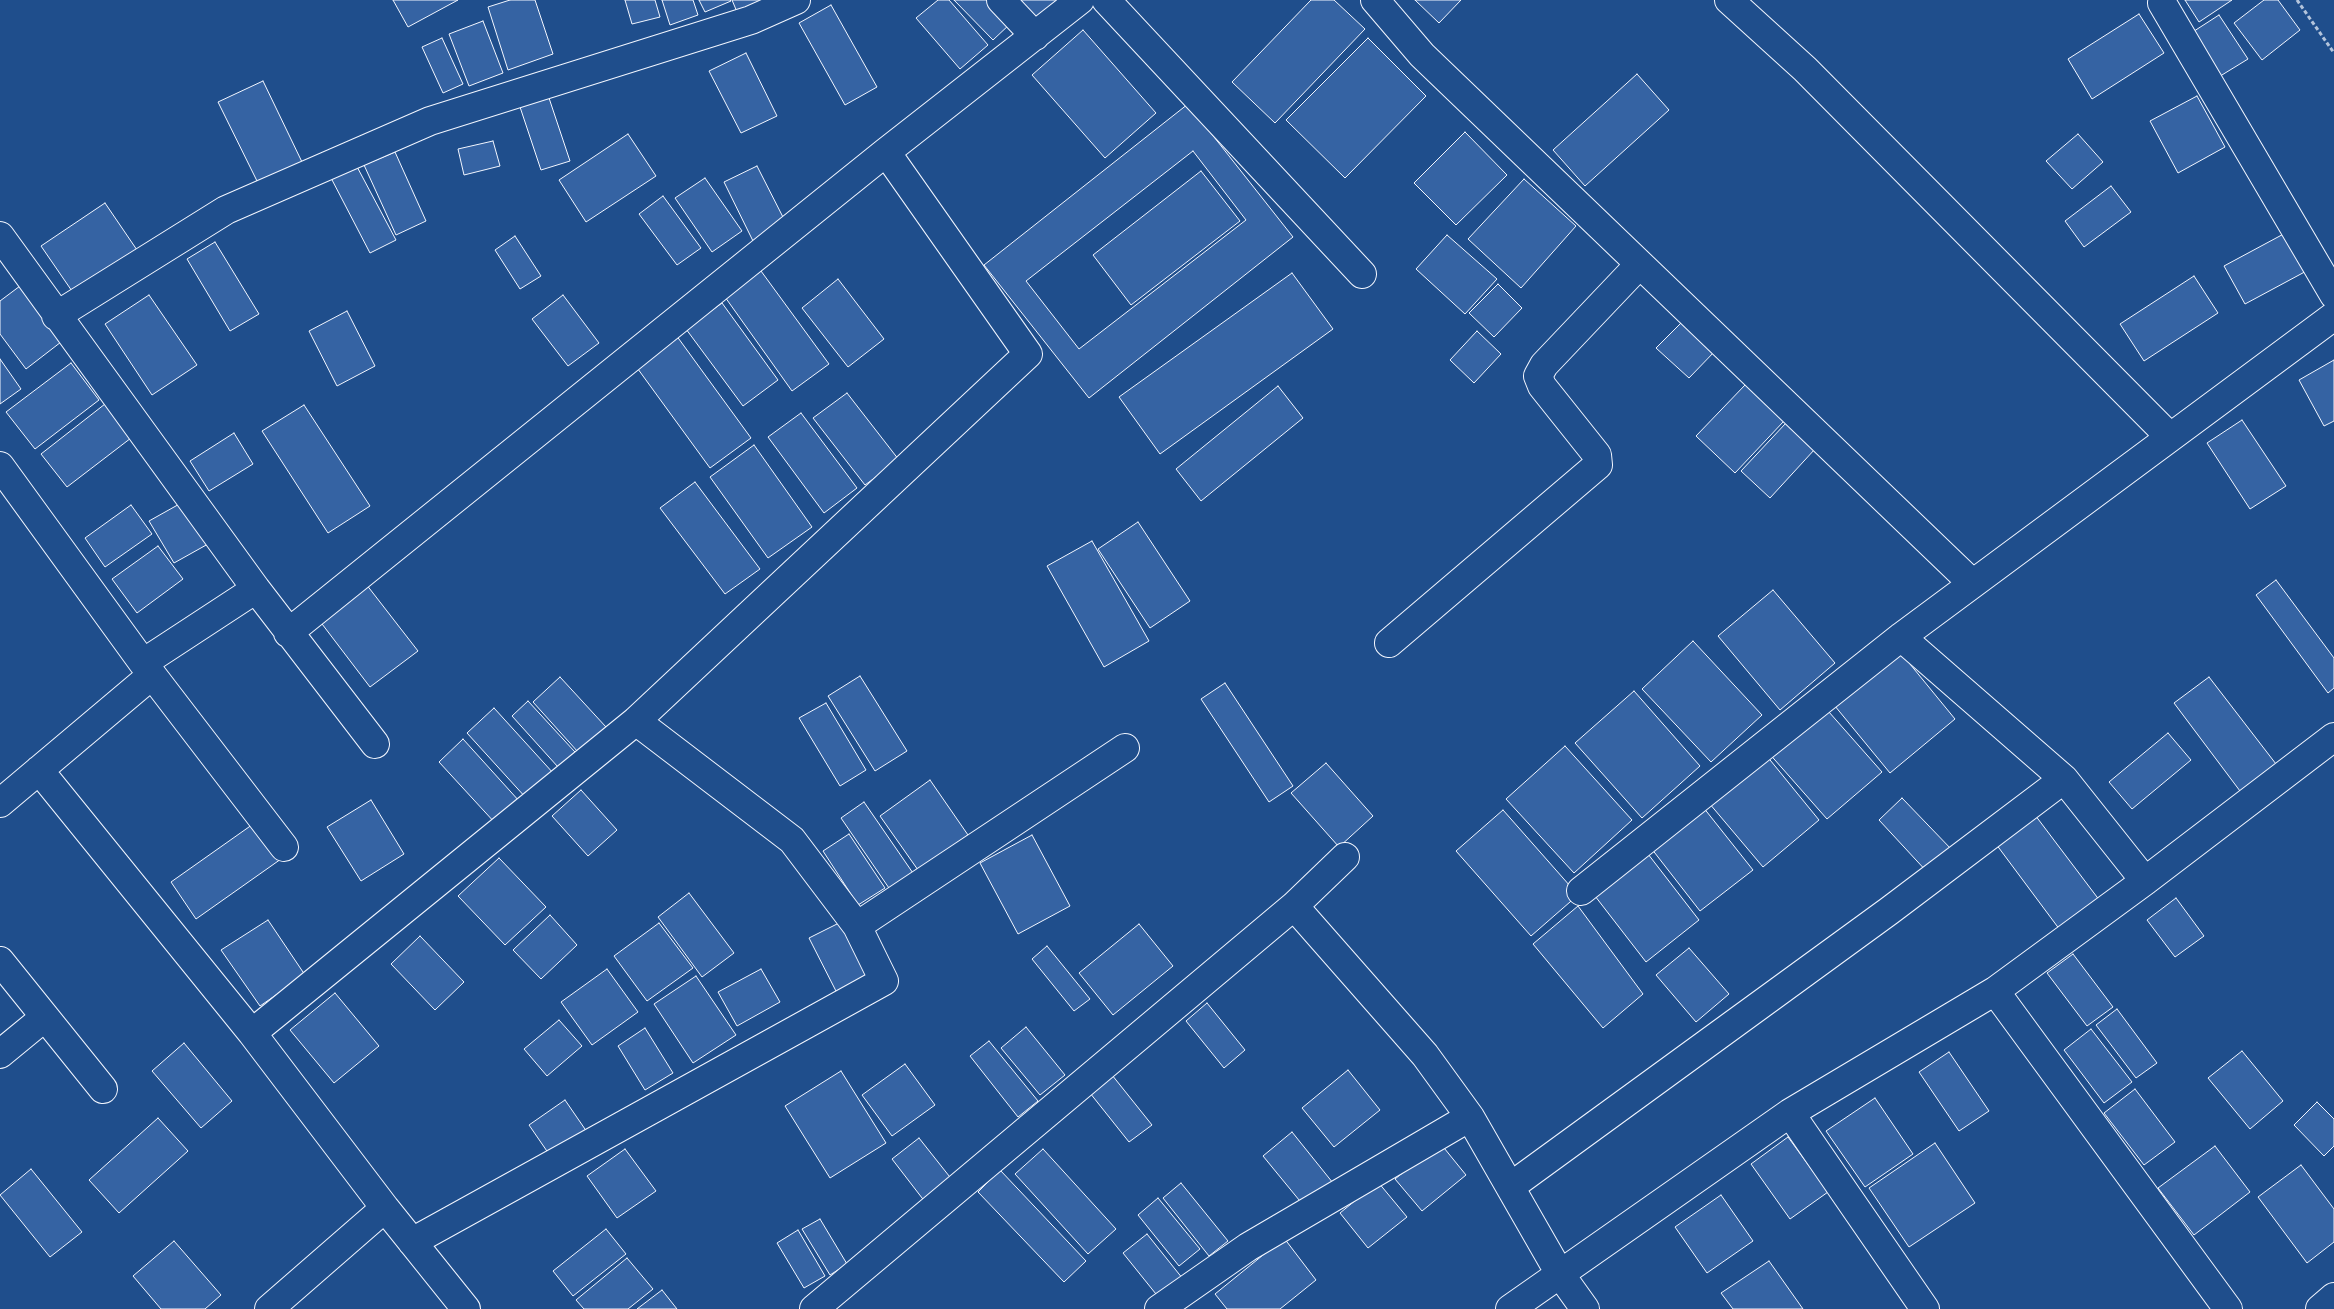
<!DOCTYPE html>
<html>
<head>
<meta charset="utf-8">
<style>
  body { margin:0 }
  canvas { display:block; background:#1f4e8c }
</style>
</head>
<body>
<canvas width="2334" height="1309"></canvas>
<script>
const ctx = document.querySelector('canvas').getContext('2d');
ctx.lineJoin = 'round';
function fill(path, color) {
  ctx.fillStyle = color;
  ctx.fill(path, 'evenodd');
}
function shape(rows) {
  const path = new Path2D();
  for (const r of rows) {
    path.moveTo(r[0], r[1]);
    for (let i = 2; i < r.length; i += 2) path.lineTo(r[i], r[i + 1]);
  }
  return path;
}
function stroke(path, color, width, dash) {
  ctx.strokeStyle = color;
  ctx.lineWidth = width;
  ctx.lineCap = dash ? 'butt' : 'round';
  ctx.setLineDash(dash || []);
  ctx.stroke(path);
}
const building = shape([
  [393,0,458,0,408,27,393,0],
  [510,0,535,0,553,54,508,70,488,7,510,0],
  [625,0,655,0,660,17,632,24,625,0],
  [662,0,693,0,698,15,670,25,662,0],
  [699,0,730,0,731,1,705,12,699,0],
  [732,0,782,0,740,19,732,0],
  [938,0,949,0,988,45,960,69,916,18,938,0],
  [954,0,988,0,1011,23,993,40,954,0],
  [1013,0,1061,0,1034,24,1013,0],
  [1311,0,1334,0,1365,29,1275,123,1232,82,1311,0],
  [1415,0,1461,0,1439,23,1415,0],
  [2185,0,2232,0,2199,22,2185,0],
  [2264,0,2278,0,2300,30,2262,60,2234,23,2264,0],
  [831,5,877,87,845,105,799,23,831,5],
  [2139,14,2164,53,2092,99,2068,59,2139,14],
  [2219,15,2248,59,2217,78,2188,35,2219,15],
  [483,21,503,73,469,86,449,34,483,21],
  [1083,30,1156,113,1105,158,1032,75,1083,30],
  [442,38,463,84,443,93,422,47,442,38],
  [1368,38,1426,96,1345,178,1286,120,1368,38],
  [746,53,777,116,741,133,709,71,746,53],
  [1637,74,1669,110,1585,186,1553,150,1637,74],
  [263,81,302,162,258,183,218,102,263,81],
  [548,95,570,161,541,170,519,104,548,95],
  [2197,96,2225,147,2178,173,2150,121,2197,96],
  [1188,104,1293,237,1089,398,984,265,1188,104],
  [1193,151,1246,220,1079,349,1026,281,1193,151],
  [1465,132,1507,175,1456,225,1414,183,1465,132],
  [628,134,656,176,586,222,559,180,628,134],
  [2078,134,2103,162,2072,189,2046,161,2078,134],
  [493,141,500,166,464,175,458,149,493,141],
  [395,152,426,221,396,235,364,165,395,152],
  [355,163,396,240,370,253,330,176,355,163],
  [757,166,787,225,753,241,724,182,757,166],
  [1201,171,1240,221,1131,305,1093,255,1201,171],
  [705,178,742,231,712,252,675,198,705,178],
  [1524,179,1576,226,1521,288,1468,239,1524,179],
  [2111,186,2131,212,2084,247,2065,221,2111,186],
  [663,196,701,248,677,265,639,214,663,196],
  [105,203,137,250,74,294,41,246,105,203],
  [2291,230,2312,268,2245,304,2224,266,2291,230],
  [1447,235,1497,279,1465,314,1416,269,1447,235],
  [515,236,541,276,520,289,495,250,515,236],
  [215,242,259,314,230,331,187,259,215,242],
  [761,271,829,364,792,391,725,297,761,271],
  [1292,273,1333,329,1160,454,1119,397,1292,273],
  [2194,276,2218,313,2144,361,2120,324,2194,276],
  [838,279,884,339,848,367,802,308,838,279],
  [1498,284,1522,308,1494,337,1469,313,1498,284],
  [20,286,61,342,26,369,0,334,0,301,20,286],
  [149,295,197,365,152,395,105,324,149,295],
  [563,295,599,343,568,366,532,319,563,295],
  [722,303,778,380,743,406,686,329,722,303],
  [347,311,375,366,337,386,309,331,347,311],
  [1684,320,1716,350,1689,378,1656,348,1684,320],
  [1477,331,1501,354,1474,383,1450,360,1477,331],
  [676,335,751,438,710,468,635,365,676,335],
  [0,359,21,389,0,404,0,359],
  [2334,360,2334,421,2324,426,2299,380,2334,360],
  [71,363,99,400,35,449,6,412,71,363],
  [1746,384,1784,421,1735,473,1696,436,1746,384],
  [1278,386,1303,418,1201,501,1176,469,1278,386],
  [847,393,899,460,865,485,813,418,847,393],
  [105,404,131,438,67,487,41,454,105,404],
  [304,405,370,506,328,533,262,431,304,405],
  [801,413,857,488,824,513,768,437,801,413],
  [2242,420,2286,486,2250,509,2207,443,2242,420],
  [1786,423,1815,449,1770,498,1741,471,1786,423],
  [234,433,253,464,209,491,190,461,234,433],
  [754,445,812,527,768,558,710,477,754,445],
  [695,482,760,569,725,594,660,508,695,482],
  [183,502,208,544,174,563,149,521,183,502],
  [131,505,152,534,105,567,85,538,131,505],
  [1138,522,1190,601,1150,628,1098,549,1138,522],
  [1092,541,1149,641,1104,667,1047,566,1092,541],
  [158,546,183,579,137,613,112,579,158,546],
  [2276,580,2334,658,2334,688,2328,693,2256,595,2276,580],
  [366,584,418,651,370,687,319,620,366,584],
  [1773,590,1835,663,1780,710,1718,636,1773,590],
  [1693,641,1762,715,1711,762,1642,689,1693,641],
  [1896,647,1955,719,1890,773,1830,700,1896,647],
  [860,676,907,751,875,771,828,696,860,676],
  [560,677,606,727,578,752,533,702,560,677],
  [2209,677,2276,764,2240,791,2174,703,2209,677],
  [1225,683,1293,786,1269,802,1201,699,1225,683],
  [1634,691,1700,766,1642,818,1575,743,1634,691],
  [528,701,575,752,558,767,512,716,528,701],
  [826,703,866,770,840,786,799,718,826,703],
  [1821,703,1882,772,1827,819,1767,751,1821,703],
  [494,708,554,774,527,799,467,733,494,708],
  [2168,733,2191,760,2132,809,2109,782,2168,733],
  [463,739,520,802,496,824,439,762,463,739],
  [1565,746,1632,820,1574,873,1506,799,1565,746],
  [1766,755,1819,820,1763,867,1709,803,1766,755],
  [1326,763,1373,816,1339,847,1291,793,1326,763],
  [930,780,968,835,918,870,880,816,930,780],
  [581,790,617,830,588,856,552,816,581,790],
  [1902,798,1953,851,1929,874,1879,820,1902,798],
  [371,800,404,854,361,881,327,827,371,800],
  [864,802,915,876,891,891,841,818,864,802],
  [1703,807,1753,870,1700,911,1651,848,1703,807],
  [1503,810,1578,895,1531,936,1456,851,1503,810],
  [2032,811,2100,901,2060,930,1993,840,2032,811],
  [256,822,281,859,196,919,171,882,256,822],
  [849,834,885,888,858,905,823,851,849,834],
  [1032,835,1070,906,1018,934,980,863,1032,835],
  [1648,854,1699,920,1646,962,1595,896,1648,854],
  [499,858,546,907,505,945,458,896,499,858],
  [689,893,734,953,702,977,658,917,689,893],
  [2176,898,2204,936,2175,957,2147,920,2176,898],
  [1578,906,1643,994,1603,1028,1533,944,1578,906],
  [550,915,577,945,541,979,513,950,550,915],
  [268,920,305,975,260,1006,221,950,268,920],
  [841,922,871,979,838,995,809,938,841,922],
  [659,923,693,968,647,1001,614,956,659,923],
  [1139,924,1173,966,1113,1015,1079,973,1139,924],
  [420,936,464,982,435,1010,391,964,420,936],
  [1047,946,1090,999,1074,1011,1032,959,1047,946],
  [1689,948,1729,994,1696,1022,1656,975,1689,948],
  [2073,954,2113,1007,2087,1026,2047,973,2073,954],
  [607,969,638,1012,592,1045,561,1002,607,969],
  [761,969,780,1002,737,1026,718,992,761,969],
  [696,976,736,1035,693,1063,654,1004,696,976],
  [335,993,379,1046,334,1083,290,1030,335,993],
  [1207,1003,1245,1050,1224,1068,1186,1021,1207,1003],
  [2117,1009,2157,1063,2136,1078,2096,1025,2117,1009],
  [559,1020,582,1046,547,1076,524,1049,559,1020],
  [1026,1027,1065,1075,1040,1095,1001,1048,1026,1027],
  [645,1028,673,1073,645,1090,618,1046,645,1028],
  [2091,1029,2132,1082,2104,1103,2064,1050,2091,1029],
  [989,1041,1038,1101,1018,1117,970,1056,989,1041],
  [184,1043,232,1101,201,1128,152,1071,184,1043],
  [2242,1051,2283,1101,2250,1129,2208,1078,2242,1051],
  [1949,1052,1989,1111,1959,1131,1919,1072,1949,1052],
  [905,1064,935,1105,892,1136,862,1095,905,1064],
  [1108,1070,1152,1125,1129,1142,1086,1088,1108,1070],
  [1348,1070,1380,1110,1334,1147,1302,1108,1348,1070],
  [841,1071,886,1143,830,1178,785,1106,841,1071],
  [2135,1089,2175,1142,2144,1165,2104,1113,2135,1089],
  [1875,1098,1913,1154,1865,1187,1826,1131,1875,1098],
  [565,1100,587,1132,551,1157,529,1125,565,1100],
  [2317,1102,2334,1119,2334,1146,2324,1156,2294,1125,2317,1102],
  [158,1118,188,1151,119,1213,89,1180,158,1118],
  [1292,1132,1333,1183,1304,1206,1263,1156,1292,1132],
  [1788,1137,1828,1192,1790,1219,1751,1164,1788,1137],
  [919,1138,957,1186,929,1207,892,1159,919,1138],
  [1440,1143,1466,1175,1422,1211,1395,1179,1440,1143],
  [1935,1143,1975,1203,1909,1247,1869,1188,1935,1143],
  [2215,1146,2250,1192,2194,1235,2158,1188,2215,1146],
  [625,1149,656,1191,617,1218,587,1176,625,1149],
  [1043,1149,1116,1229,1088,1254,1015,1174,1043,1149],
  [2301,1165,2334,1209,2334,1242,2307,1263,2258,1197,2301,1165],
  [31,1169,82,1232,50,1257,0,1195,31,1169],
  [1000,1170,1086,1261,1064,1282,978,1192,1000,1170],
  [1378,1182,1407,1217,1368,1248,1340,1213,1378,1182],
  [1181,1183,1228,1241,1209,1256,1163,1198,1181,1183],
  [1721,1195,1753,1241,1707,1273,1675,1227,1721,1195],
  [1158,1198,1200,1249,1179,1266,1138,1215,1158,1198],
  [820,1219,847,1264,830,1275,802,1229,820,1219],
  [606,1229,626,1254,573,1296,553,1271,606,1229],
  [798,1230,825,1276,804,1288,777,1243,798,1230],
  [1147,1234,1183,1279,1160,1299,1123,1253,1147,1234],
  [1284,1238,1316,1280,1280,1309,1227,1309,1215,1294,1284,1238],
  [174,1241,221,1295,205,1309,161,1309,133,1276,174,1241],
  [627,1258,653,1289,628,1309,584,1309,576,1300,627,1258],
  [1769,1261,1803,1309,1733,1309,1721,1293,1769,1261],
  [662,1290,677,1309,637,1309,662,1290]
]);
fill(building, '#3563a3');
stroke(building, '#f2f6ff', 1);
const minor = shape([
  [1001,0,1035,36],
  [1106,0,1362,274],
  [1375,0,1422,55,1972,583],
  [1729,0,1805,69,2170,437],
  [2162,3,2334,295],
  [0,236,256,589,375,744],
  [56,316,226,210,430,121,751,20,796,0],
  [0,466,143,663,284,847],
  [288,633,886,152,1080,0],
  [1901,637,2064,779,2145,881],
  [1389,643,1598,465,1597,455,1542,386,1538,376,1544,365,1639,265],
  [143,663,256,589],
  [39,770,252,1033,385,1208,466,1309],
  [0,803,152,675],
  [1581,891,1901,637,2334,316],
  [1294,906,1425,1055,1470,1117,1560,1274,1585,1309],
  [857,926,1125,748],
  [0,961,103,1089],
  [1995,991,2228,1309],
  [252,1033,636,721,1028,354,886,152],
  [0,1054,45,1017],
  [1790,1113,1925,1309],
  [1510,1187,1889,911,2064,779],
  [412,1242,884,981,857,926,792,840,636,721],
  [269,1309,385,1208],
  [814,1309,1294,906,1345,857],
  [1159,1309,1248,1247,1470,1117],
  [1510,1309,1790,1113,1995,991,2145,881,2334,737],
  [2320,1309,2334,1297]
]);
stroke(minor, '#f2f6ff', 30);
stroke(shape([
  [2297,0,2334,53]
]), '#b3c4dc', 3, [4, 2.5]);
stroke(minor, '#1f4e8c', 28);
</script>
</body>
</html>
